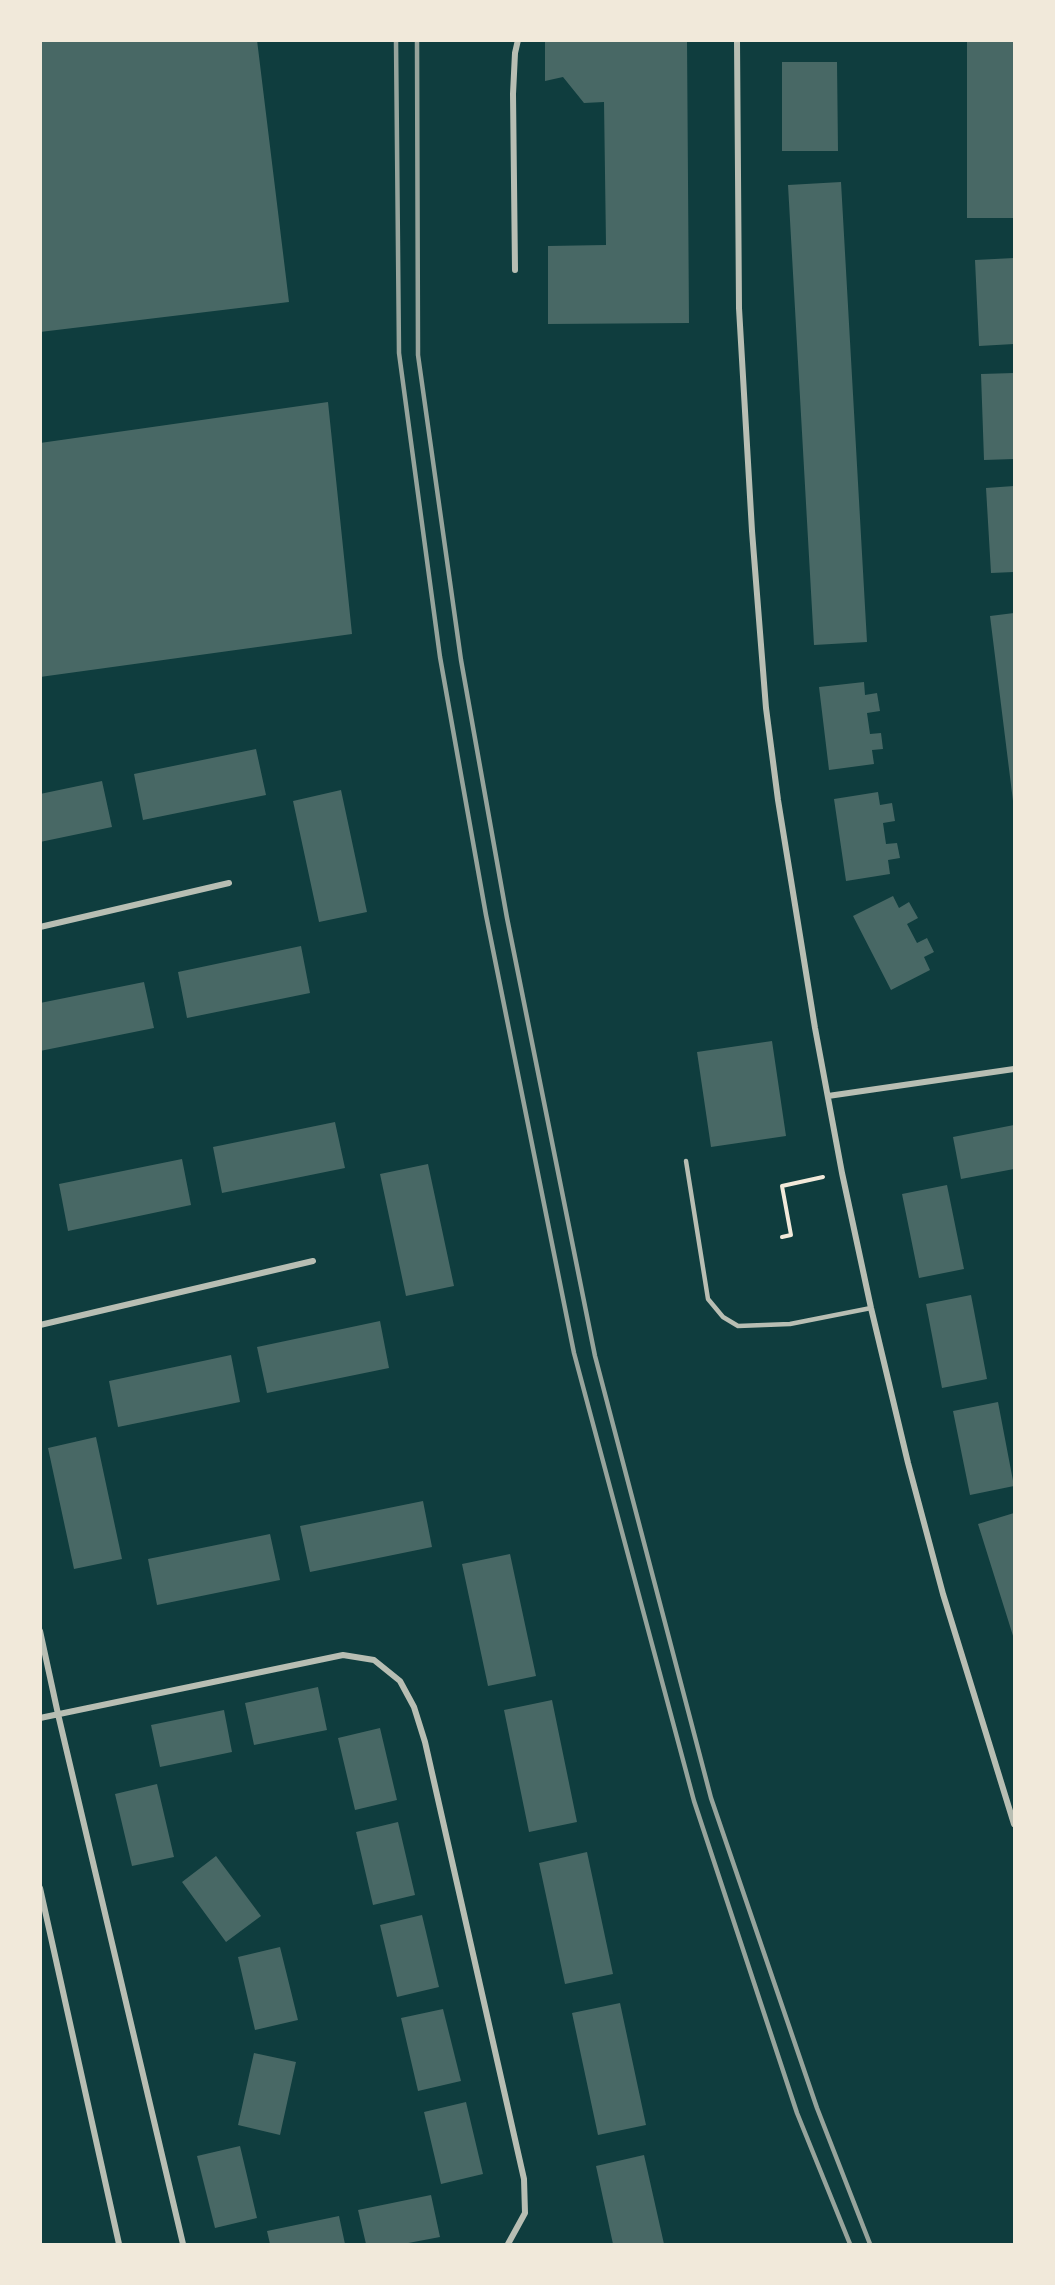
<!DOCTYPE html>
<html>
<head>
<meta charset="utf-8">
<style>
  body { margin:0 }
  #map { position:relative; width:1055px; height:2285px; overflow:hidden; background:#0f3d3e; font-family:"Varela Round",sans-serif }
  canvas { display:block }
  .frame { position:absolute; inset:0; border:42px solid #f1e9da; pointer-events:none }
</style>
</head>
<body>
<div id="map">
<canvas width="1055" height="2285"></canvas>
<div class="frame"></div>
</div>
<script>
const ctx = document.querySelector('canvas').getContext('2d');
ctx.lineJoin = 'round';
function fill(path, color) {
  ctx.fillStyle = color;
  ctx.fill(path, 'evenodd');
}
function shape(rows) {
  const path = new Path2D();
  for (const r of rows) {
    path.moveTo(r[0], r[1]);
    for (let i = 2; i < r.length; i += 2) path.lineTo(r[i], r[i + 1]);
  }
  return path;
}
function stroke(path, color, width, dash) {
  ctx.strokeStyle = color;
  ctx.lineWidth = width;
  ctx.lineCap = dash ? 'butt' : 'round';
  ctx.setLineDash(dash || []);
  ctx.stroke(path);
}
fill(shape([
  [40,40,257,40,289,302,40,332],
  [545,40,687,40,689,323,548,324,548,246,606,245,604,102,584,103,563,77,545,81],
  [967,40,1014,40,1014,218,967,218],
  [782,62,837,62,838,151,782,151],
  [841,182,867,642,814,645,788,185],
  [1014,258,1014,344,979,346,975,260],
  [1014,373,1014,459,984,460,981,374],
  [328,402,352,634,40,677,40,443],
  [1014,486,1014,572,991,573,986,488],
  [1014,613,1014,801,1013,801,990,616],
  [864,682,865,695,877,693,880,711,867,713,870,734,881,733,883,749,872,750,874,764,829,770,819,687],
  [256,749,266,795,143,820,134,774],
  [102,781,112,827,40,842,40,794],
  [341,790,367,912,319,922,293,801],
  [878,792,880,805,892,803,895,821,883,823,886,844,897,843,900,858,888,860,890,874,846,881,834,799],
  [893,896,899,908,909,902,918,918,907,924,917,943,927,938,934,952,924,957,930,970,891,990,853,916],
  [301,946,310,993,187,1018,178,972],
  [144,982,154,1028,40,1051,40,1003],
  [772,1041,786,1136,711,1147,697,1052],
  [335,1122,345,1168,222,1193,213,1147],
  [1014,1125,1014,1169,961,1179,953,1137],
  [182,1159,191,1205,68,1231,59,1184],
  [428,1164,454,1286,406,1296,380,1174],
  [947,1185,964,1269,919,1278,902,1194],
  [971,1295,987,1379,942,1388,926,1304],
  [380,1321,389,1368,267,1393,257,1347],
  [231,1355,240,1402,118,1427,109,1381],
  [998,1402,1014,1486,970,1495,953,1411],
  [96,1437,122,1559,74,1569,48,1448],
  [423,1501,432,1547,310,1572,300,1526],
  [1014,1513,1014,1639,978,1524],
  [270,1534,280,1580,157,1605,148,1559],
  [510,1554,536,1676,488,1686,462,1564],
  [318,1687,327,1730,254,1745,245,1703],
  [552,1700,577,1822,529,1832,504,1710],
  [224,1710,232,1752,160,1767,151,1725],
  [380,1728,397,1800,355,1810,338,1738],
  [157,1784,174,1857,132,1866,115,1794],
  [398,1822,415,1895,373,1905,356,1832],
  [587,1852,613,1974,565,1984,539,1863],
  [216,1856,261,1916,226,1942,182,1882],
  [422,1915,439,1987,397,1997,380,1925],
  [280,1947,298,2020,255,2030,238,1957],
  [620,2003,646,2125,598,2135,572,2013],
  [443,2009,461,2081,418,2091,401,2018],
  [254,2053,296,2062,280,2135,238,2125],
  [466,2102,483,2174,441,2184,424,2112],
  [240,2146,257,2218,215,2228,197,2156],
  [644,2155,664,2244,613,2244,596,2166],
  [431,2195,440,2237,403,2244,366,2244,358,2210],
  [339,2216,345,2244,270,2244,267,2231]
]), '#486865');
stroke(shape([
  [782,1237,791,1235,782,1186,823,1177]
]), '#f1e9da', 4);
stroke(shape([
  [686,1161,708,1299,723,1317,738,1326,790,1324,871,1308]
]), '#b8beb3', 4.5);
stroke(shape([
  [737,40,739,308,752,531,766,708,778,800,815,1028,842,1173,871,1308,908,1463,943,1594,1014,1824],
  [515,270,513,94,515,53,518,40],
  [40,927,229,883],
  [828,1096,1014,1069],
  [40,1325,313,1261],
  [40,1631,58,1714,183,2244],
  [40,1718,343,1655,374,1660,400,1681,414,1707,425,1742,524,2179,525,2213,508,2244],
  [40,1888,119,2244]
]), '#b8beb3', 6);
stroke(shape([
  [396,40,399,353,440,657,486,915,574,1353,694,1801,797,2113,850,2244],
  [417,40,418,355,461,660,507,918,595,1356,711,1798,817,2108,870,2244]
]), '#97a49c', 4.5);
</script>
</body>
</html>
